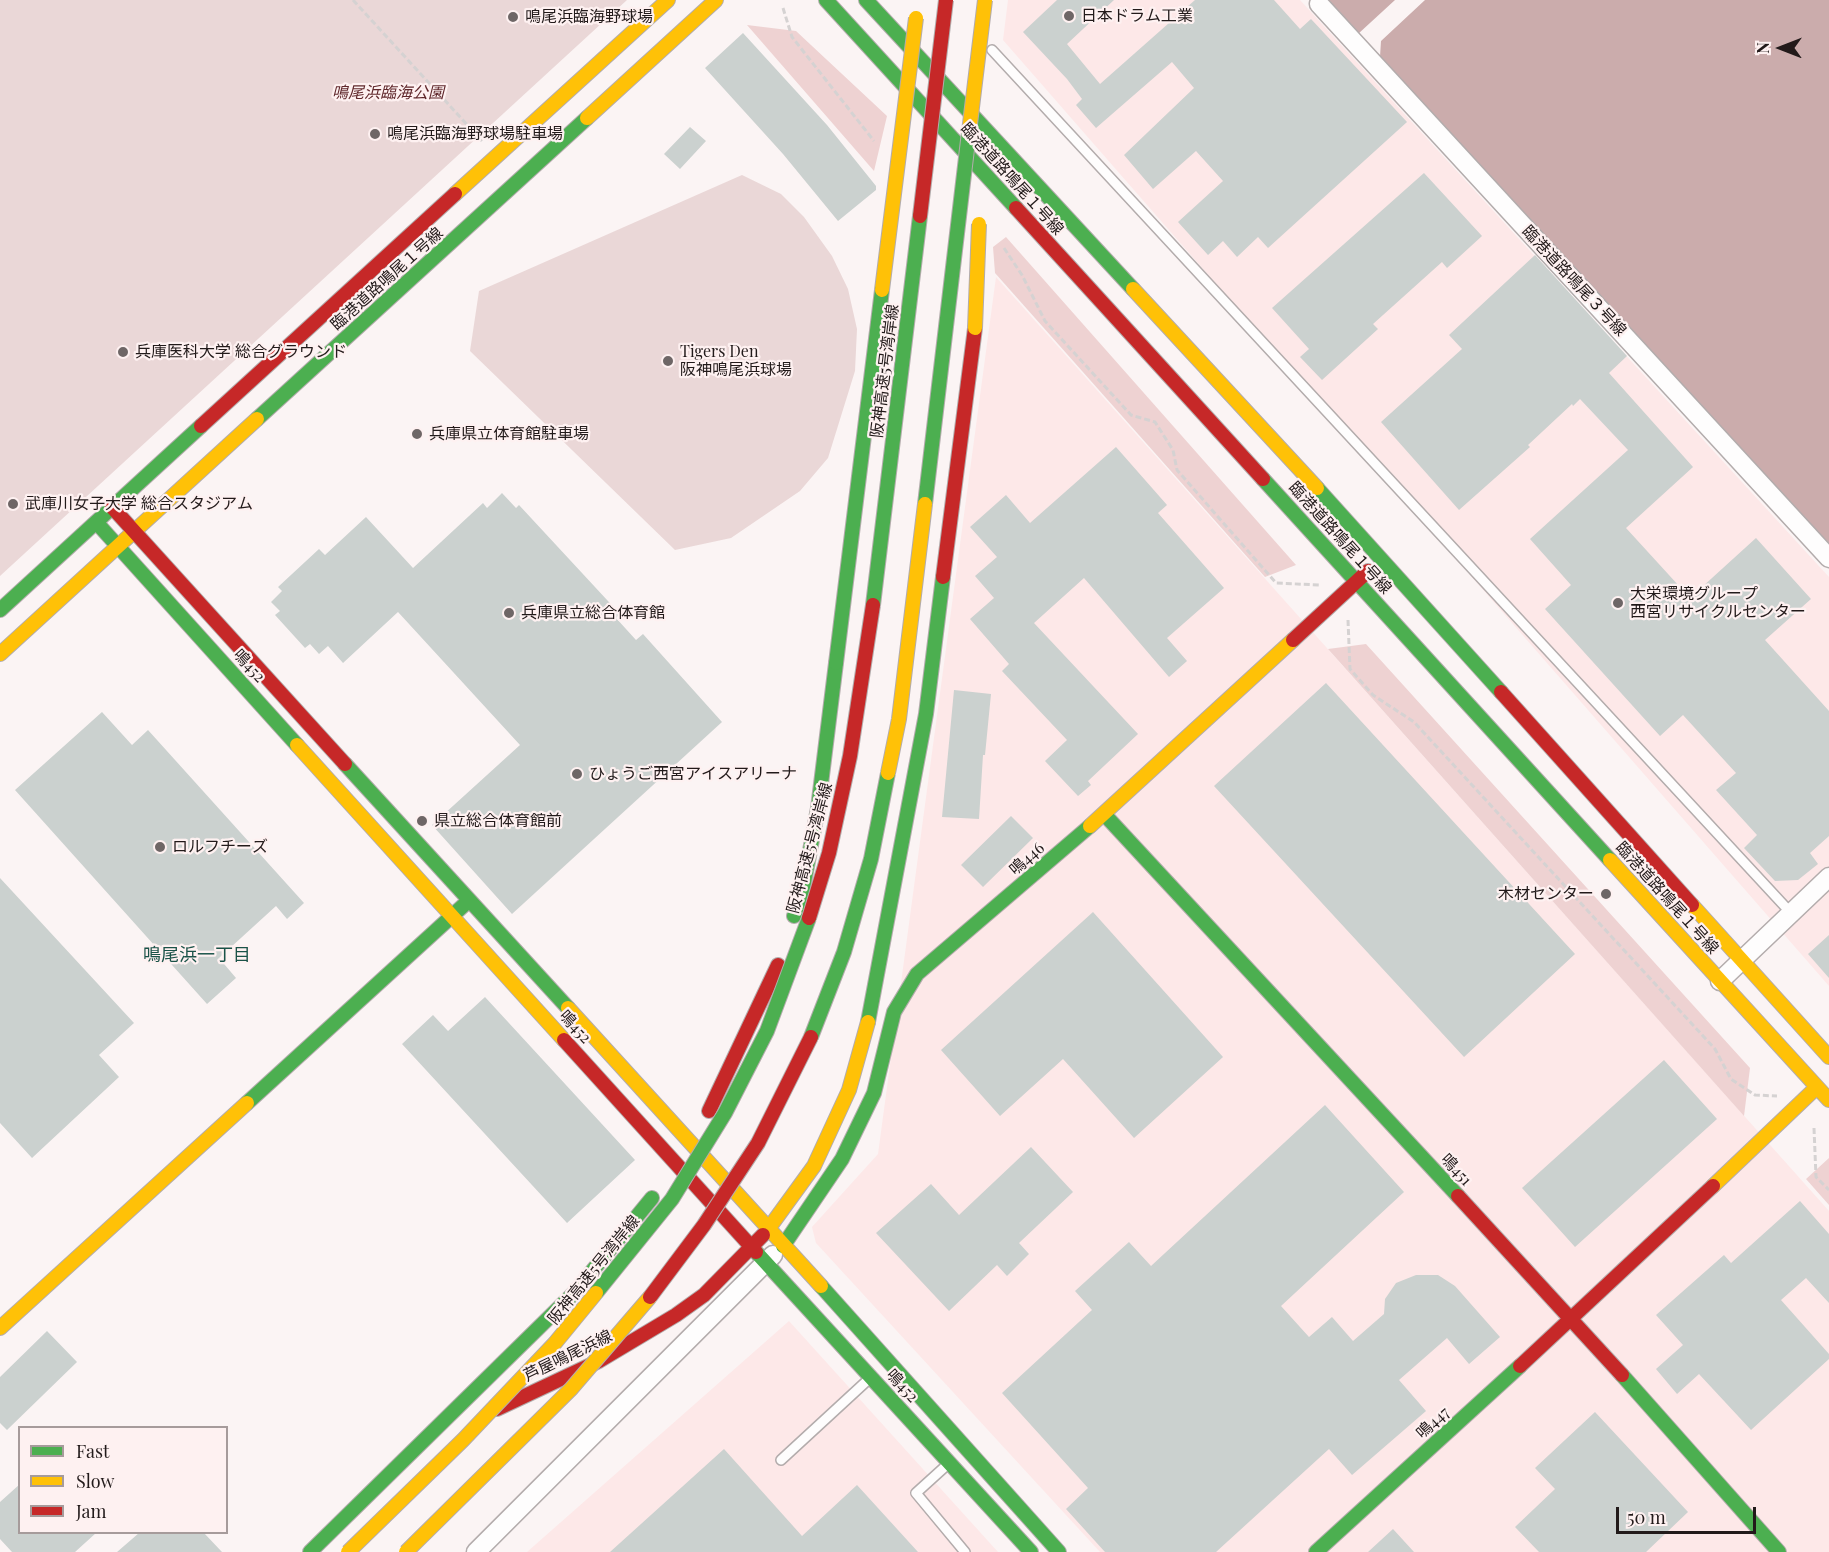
<!DOCTYPE html>
<html>
<head>
<meta charset="utf-8">
<style>
  body { margin:0 }
  #map { position:relative; width:1829px; height:1552px; overflow:hidden; background:#fbf4f4; font-family:"Playfair Display",serif }
  canvas { display:block }
  .legend { position:absolute; left:18px; top:1426px; width:210px; height:108px; box-sizing:border-box; background:#fef1f1; border:2px solid #a69b9b; margin:0; padding:8px 10px; list-style:none; font-size:18px; color:#221a1a }
  .legend li { display:flex; align-items:center; gap:12px; height:30px }
  .legend b { width:30px; border:2px solid #a69b9b }
  .north { position:absolute; left:1751px; top:18px; width:60px; height:60px; -webkit-text-stroke:4px #fef1f1; paint-order:stroke; rotate:270deg; font-size:16px; font-weight:700; line-height:24px; text-align:center; color:#221a1a }
  .north::after { content:''; display:block; margin:auto; width:21px; height:27px; background:#221a1a; clip-path:polygon(50% 0,100% 100%,50% 72%,0 100%) }
  .scale { position:absolute; left:1616px; top:1507px; width:140px; height:27px; box-sizing:border-box; border:3px solid #221a1a; border-top:0; padding-left:8px; font-size:18px; line-height:21px; white-space:nowrap; color:#221a1a; -webkit-text-stroke:4px #fef1f1; paint-order:stroke }
</style>
</head>
<body>
<div id="map">
<canvas width="1829" height="1552"></canvas>
<ul class="legend">
<li><b style="height:8px;background:#4caf50"></b>Fast</li>
<li><b style="height:8px;background:#ffc107"></b>Slow</li>
<li><b style="height:8px;background:#c62828"></b>Jam</li>
</ul>
<div class="north">N</div>
<div class="scale">50 m</div>
</div>
<script>
const ctx = document.querySelector('canvas').getContext('2d');
ctx.lineJoin = 'round';
function fill(path, color) {
  ctx.fillStyle = color;
  ctx.fill(path, 'evenodd');
}
function shape(rows) {
  const path = new Path2D();
  for (const r of rows) {
    path.moveTo(r[0], r[1]);
    for (let i = 2; i < r.length; i += 2) path.lineTo(r[i], r[i + 1]);
  }
  return path;
}
function stroke(path, color, width, dash) {
  ctx.strokeStyle = color;
  ctx.lineWidth = width;
  ctx.lineCap = dash ? 'butt' : 'round';
  ctx.setLineDash(dash || []);
  ctx.stroke(path);
}
function label(font, color, halo, rows, align = 'center') {
  ctx.font = font + ' "Playfair Display","Noto Sans JP",serif';
  ctx.lineWidth = 4.5;
  ctx.setLineDash([]);
  ctx.textBaseline = 'middle';
  ctx.strokeStyle = halo;
  ctx.fillStyle = color;
  for (const [text, x, y, turn = 0] of rows) {
    ctx.save();
    ctx.translate(x, y);
    ctx.rotate((+turn || 0) * Math.PI / 180);
    ctx.textAlign = isNaN(turn) ? turn : align;
    if (halo) ctx.strokeText(text, 0, 0);
    ctx.fillText(text, 0, 0);
    ctx.restore();
  }
}
fill(shape([
  [1008,0,1300,0,1829,577,1829,986,1003,40],
  [996,277,1829,1211,1829,1552,1100,1552,816,1243,812,1227,878,1154],
  [789,1321,998,1552,527,1552]
]), '#fde8e8');
fill(shape([
  [0,0,627,0,0,576],
  [742,175,781,194,804,217,832,256,848,289,857,329,855,371,828,458,800,491,731,538,675,550,470,351,479,291]
]), '#ead7d7');
fill(shape([
  [747,25,796,31,887,116,874,171],
  [1006,237,1296,565,1265,577,995,273,993,247],
  [1366,644,1750,1068,1744,1116,1328,649],
  [1829,1158,1829,1205,1806,1179]
]), '#eed2d2');
fill(shape([
  [1312,0,1395,0,1358,34],
  [1425,0,1829,0,1829,552,1380,57,1381,41]
]), '#cbacac');
fill(shape([
  [1057,0,1114,0,1067,44,1100,84,1195,0,1274,0,1300,29,1311,19,1407,122,1268,248,1258,237,1237,257,1223,241,1208,255,1178,222,1223,181,1196,151,1153,189,1124,155,1194,88,1172,62,1096,128,1076,105,1082,99,1067,79,1023,32],
  [743,33,827,125,876,186,876,190,838,221,783,154,705,68],
  [690,127,706,141,680,169,664,154],
  [1424,173,1482,236,1447,268,1442,262,1373,324,1378,329,1322,380,1300,357,1309,349,1272,308],
  [1535,255,1627,356,1609,373,1693,467,1626,528,1690,598,1756,538,1811,599,1765,640,1829,711,1829,836,1810,853,1818,864,1798,880,1775,881,1744,848,1757,835,1716,790,1736,773,1683,715,1660,736,1545,609,1571,585,1530,539,1628,450,1580,399,1573,406,1572,404,1528,445,1530,447,1459,510,1381,422,1462,349,1449,335],
  [1116,447,1167,505,1158,513,1224,588,1167,638,1187,661,1169,677,1084,578,1034,623,1138,734,1088,781,1091,785,1078,796,1045,761,1067,740,1002,671,1009,664,970,619,994,598,975,576,997,557,970,527,1006,495,1030,523],
  [502,493,516,508,519,505,620,614,616,618,636,640,643,634,722,722,512,914,432,825,520,745,398,612,343,663,328,646,319,654,310,644,305,648,275,615,280,611,271,602,282,591,278,587,319,549,325,555,366,517,413,568,483,503,487,508],
  [1326,683,1575,954,1464,1057,1214,786],
  [954,690,991,694,985,755,983,755,979,819,942,817],
  [102,712,132,745,148,730,304,903,287,919,276,906,219,958,236,978,207,1004,15,790],
  [1011,816,1033,838,983,887,961,865],
  [0,878,134,1023,99,1055,119,1077,32,1158,0,1123],
  [1093,912,1223,1057,1134,1138,1063,1059,1000,1116,941,1050],
  [1829,935,1829,978,1808,954],
  [485,997,635,1160,567,1223,402,1044,433,1015,448,1031],
  [1664,1060,1717,1119,1575,1247,1522,1188],
  [1325,1105,1404,1192,1281,1306,1309,1337,1332,1317,1353,1341,1384,1314,1385,1299,1396,1283,1416,1275,1438,1275,1455,1286,1500,1337,1469,1364,1447,1338,1399,1380,1426,1411,1352,1475,1329,1449,1216,1552,1105,1552,1066,1509,1088,1488,1002,1393,1092,1310,1075,1291,1129,1242,1151,1266],
  [1031,1147,1073,1192,1019,1243,1029,1254,1007,1276,997,1265,949,1311,876,1233,931,1184,959,1215],
  [1800,1201,1829,1234,1829,1303,1806,1278,1781,1300,1829,1354,1829,1359,1751,1430,1699,1374,1677,1394,1656,1369,1683,1345,1656,1315,1724,1255,1731,1263],
  [47,1331,77,1362,7,1430,0,1423,0,1377],
  [1595,1412,1688,1512,1646,1552,1539,1552,1515,1527,1555,1489,1535,1468],
  [724,1449,802,1536,857,1485,918,1552,610,1552],
  [20,1484,20,1533,96,1533,75,1552,12,1552,0,1539,0,1502],
  [1393,1529,1414,1552,1368,1552],
  [139,1533,204,1533,222,1552,117,1552]
]), '#cbd1cf');
const lane = shape([
  [992,50,1791,913],
  [781,1460,870,1378],
  [948,1464,916,1493,965,1552]
]);
const street = shape([
  [1319,4,1829,558],
  [1720,981,1829,877],
  [476,1552,773,1255]
]);
const fast = shape([
  [826,0,1016,208],
  [866,0,1133,289],
  [257,419,587,118],
  [1263,479,1610,860],
  [1317,488,1501,692],
  [96,522,297,745],
  [0,610,201,426],
  [345,764,568,1008],
  [1104,814,1458,1196],
  [794,916,802,893,818,808,836,663],
  [868,1022,926,714,943,577],
  [247,1103,464,905],
  [783,1246,842,1159,874,1093,894,1012,917,974,1090,826],
  [756,1252,1031,1552],
  [821,1286,1059,1552],
  [1622,1375,1779,1552],
  [310,1552,575,1292,652,1198],
  [1316,1552,1520,1366]
]);
const slow = shape([
  [587,118,716,0],
  [455,194,668,0],
  [1133,289,1317,488],
  [0,654,257,419],
  [297,745,564,1040],
  [1090,826,1293,640],
  [1610,860,1829,1100],
  [1692,905,1829,1057],
  [568,1008,821,1286],
  [1713,1186,1817,1087],
  [769,1228,814,1166,849,1090,868,1022],
  [0,1328,247,1103]
]);
const jam = shape([
  [1016,208,1263,479],
  [201,426,455,194],
  [112,507,345,764],
  [943,577,975,328],
  [1293,640,1368,571],
  [1501,692,1692,905],
  [564,1040,756,1252],
  [709,1111,778,965],
  [1458,1196,1622,1375],
  [1520,1366,1713,1186],
  [497,1409,599,1361,676,1315,704,1295,763,1235]
]);
stroke(lane, '#b3acac', 12);
stroke(street, '#b3acac', 21);
stroke(fast, '#b3acac', 16);
stroke(slow, '#b3acac', 16);
stroke(jam, '#b3acac', 16);
stroke(shape([
  [353,0,482,141],
  [783,8,792,37,874,141],
  [1004,248,1022,275,1045,321,1131,415,1155,422,1173,450,1177,470,1276,583,1319,585],
  [1348,620,1350,669,1373,695,1414,722,1715,1049,1731,1079,1755,1095,1777,1096],
  [1814,1128,1816,1177,1829,1190]
]), '#d5d2d2', 3, [6, 3]);
stroke(lane, '#fefdfd', 9);
stroke(street, '#fefdfd', 18);
stroke(fast, '#4caf50', 14);
stroke(slow, '#ffc107', 14);
stroke(jam, '#c62828', 14);
const fastBridge = shape([
  [925,504,969,132],
  [873,605,920,216],
  [836,663,882,290],
  [811,1037,844,952,871,859,888,773],
  [596,1293,672,1199,725,1113,767,1031,809,918]
]);
const slowBridge = shape([
  [969,132,985,0],
  [882,290,916,18],
  [975,328,979,224],
  [888,773,899,719,925,504],
  [348,1552,463,1440,555,1343,596,1293],
  [406,1552,571,1389,650,1297]
]);
const jamBridge = shape([
  [920,216,946,0],
  [809,918,829,853,850,756,873,605],
  [650,1297,704,1225,758,1143,811,1037]
]);
stroke(fastBridge, '#b3acac', 16, []);
stroke(slowBridge, '#b3acac', 16, []);
stroke(jamBridge, '#b3acac', 16, []);
stroke(fastBridge, '#4caf50', 14);
stroke(slowBridge, '#ffc107', 14);
stroke(jamBridge, '#c62828', 14);
for (const [x, y, r, color] of [
  [1069,16,6,"#6e6666"],
  [513,17,6,"#6e6666"],
  [375,134,6,"#6e6666"],
  [123,352,6,"#6e6666"],
  [668,361,6,"#6e6666"],
  [417,434,6,"#6e6666"],
  [13,504,6,"#6e6666"],
  [1618,603,6,"#6e6666"],
  [509,613,6,"#6e6666"],
  [577,774,6,"#6e6666"],
  [422,821,6,"#6e6666"],
  [160,847,6,"#6e6666"],
  [1606,894,6,"#6e6666"]
]) {
  const dot = new Path2D();
  dot.arc(x, y, r, 0, 2 * Math.PI);
  ctx.fillStyle = color;
  ctx.fill(dot);
  stroke(dot, '#fef1f1', 2);
}
label('16px', '#221a1a', '#fef1f1', [
  ["日本ドラム工業",1081,16],
  ["鳴尾浜臨海野球場",525,17],
  ["鳴尾浜臨海野球場駐車場",387,134],
  ["兵庫医科大学 総合グラウンド",135,352],
  ["Tigers Den",680,352],
  ["阪神鳴尾浜球場",680,370],
  ["兵庫県立体育館駐車場",429,434],
  ["武庫川女子大学 総合スタジアム",25,504],
  ["大栄環境グループ",1630,594],
  ["西宮リサイクルセンター",1630,612],
  ["兵庫県立総合体育館",521,613],
  ["ひょうご西宮アイスアリーナ",589,774],
  ["県立総合体育館前",434,821],
  ["ロルフチーズ",172,847],
  ["木材センター",1594,894,"right"]
], 'left');
label('italic 16px', '#60282c', '#fef1f1', [
  ["鳴尾浜臨海公園",388,93]
]);
label('16px', '#221a1a', '#fef1f1', [
  ["臨港道路鳴尾１号線",1012,179,48],
  ["臨港道路鳴尾１号線",387,279,-42],
  ["臨港道路鳴尾３号線",1574,281,47],
  ["阪神高速5号湾岸線",885,371,-83],
  ["臨港道路鳴尾１号線",1340,538,48],
  ["鳴452",249,666,48],
  ["阪神高速5号湾岸線",810,848,-75],
  ["鳴446",1027,859,-41],
  ["臨港道路鳴尾１号線",1667,898,48],
  ["鳴452",575,1027,48],
  ["鳴451",1456,1170,47],
  ["阪神高速5号湾岸線",594,1270,-51],
  ["芦屋鳴尾浜線",568,1356,-26],
  ["鳴452",902,1386,48],
  ["鳴447",1433,1423,-42]
]);
label('18px', '#1a5248', '#fef1f1', [
  ["鳴尾浜一丁目",197,955]
]);
</script>
</body>
</html>
